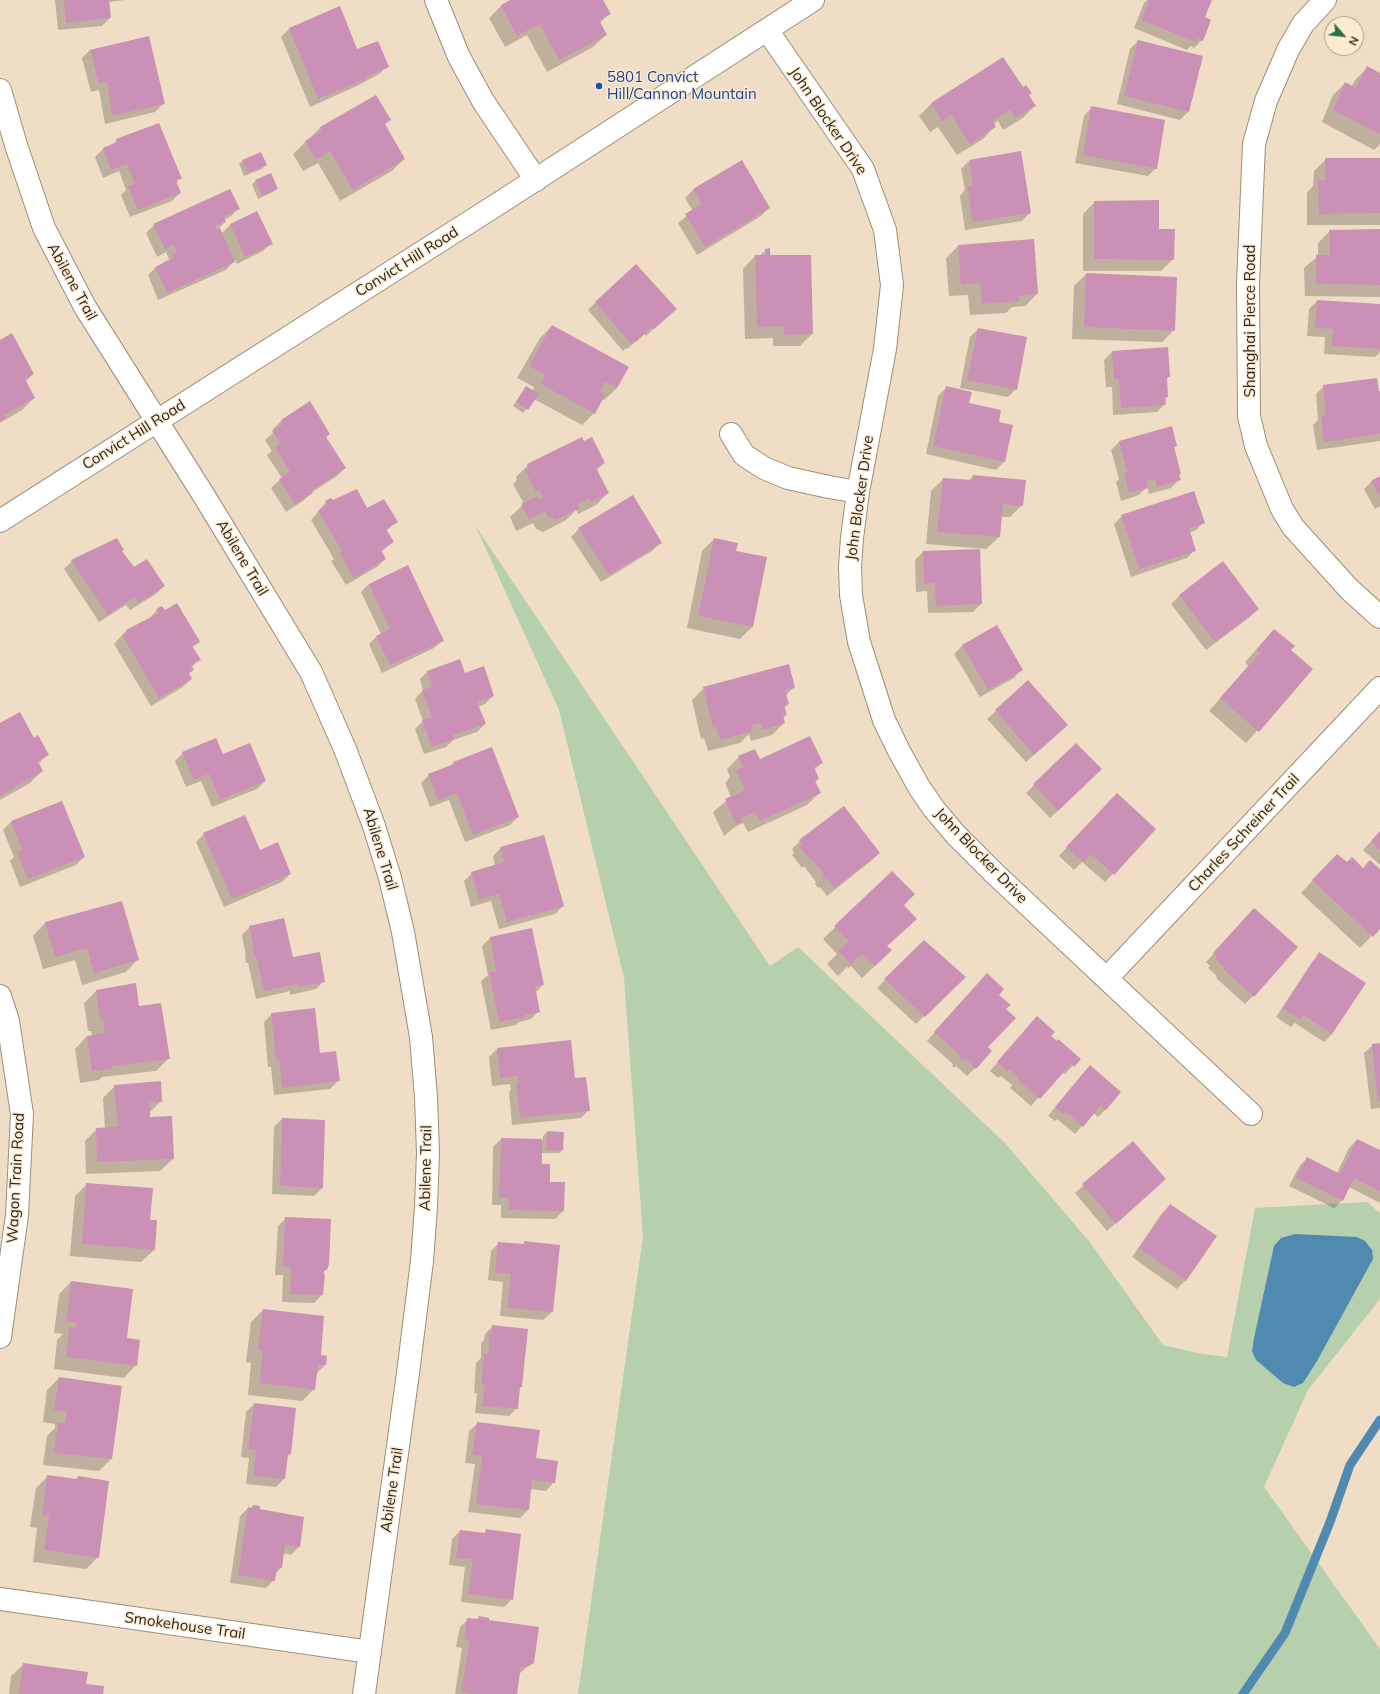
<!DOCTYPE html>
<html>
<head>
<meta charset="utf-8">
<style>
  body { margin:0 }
  #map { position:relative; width:1380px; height:1694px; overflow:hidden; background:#efddc6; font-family:Mulish,sans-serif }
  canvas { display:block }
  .north { position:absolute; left:1324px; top:16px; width:40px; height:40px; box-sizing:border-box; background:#fcead2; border:1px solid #a89b89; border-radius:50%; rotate:118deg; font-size:11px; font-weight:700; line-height:16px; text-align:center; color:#2b251c }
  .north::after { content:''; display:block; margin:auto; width:14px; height:18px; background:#237445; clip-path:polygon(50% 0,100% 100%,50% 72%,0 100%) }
</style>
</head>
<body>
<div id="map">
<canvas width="1380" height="1694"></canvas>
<div class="north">N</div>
</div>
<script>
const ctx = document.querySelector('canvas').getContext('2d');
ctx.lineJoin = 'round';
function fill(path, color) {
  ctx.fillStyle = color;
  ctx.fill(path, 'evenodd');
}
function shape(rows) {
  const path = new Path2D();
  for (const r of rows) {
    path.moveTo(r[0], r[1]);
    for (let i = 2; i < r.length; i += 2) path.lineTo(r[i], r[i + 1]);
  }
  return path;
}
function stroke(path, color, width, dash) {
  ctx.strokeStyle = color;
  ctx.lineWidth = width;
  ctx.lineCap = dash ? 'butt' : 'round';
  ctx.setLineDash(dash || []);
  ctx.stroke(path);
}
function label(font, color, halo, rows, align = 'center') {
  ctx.font = font + ' Mulish,sans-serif';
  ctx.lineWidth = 3;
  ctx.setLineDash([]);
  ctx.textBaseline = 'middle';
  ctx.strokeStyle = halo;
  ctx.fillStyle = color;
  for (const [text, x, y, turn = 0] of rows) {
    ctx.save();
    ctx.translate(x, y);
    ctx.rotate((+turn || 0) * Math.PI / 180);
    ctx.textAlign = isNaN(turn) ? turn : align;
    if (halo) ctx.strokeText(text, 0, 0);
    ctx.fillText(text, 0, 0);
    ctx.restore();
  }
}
fill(shape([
  [476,527,770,966,798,947,1005,1143,1089,1241,1163,1345,1202,1354,1227,1357,1255,1208,1367,1202,1380,1213,1380,1299,1308,1390,1264,1487,1380,1649,1380,1694,578,1694,643,1237,624,978,559,710]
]), '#b6d0ad');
fill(shape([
  [1295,1234,1357,1237,1365,1241,1372,1250,1373,1259,1317,1361,1303,1383,1294,1387,1283,1383,1256,1360,1252,1351,1254,1338,1274,1246,1281,1238]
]), '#508ab1');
fill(shape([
  [55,0,125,0,109,2,110,18,102,26,58,30],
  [512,0,602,0,609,14,600,23,606,35,593,47,547,72,527,35,505,47,489,18,501,6],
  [1147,0,1211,0,1204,18,1202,40,1194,48,1190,46,1187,50,1134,28,1144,3],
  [289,29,357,51,387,66,379,74,357,86,310,107,281,37],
  [149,37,163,104,155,112,105,124,99,90,91,92,82,58,90,50],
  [1138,41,1188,112,1180,120,1117,104,1130,49],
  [1003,58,1035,105,1023,118,1003,130,998,121,994,124,995,126,983,139,957,155,938,127,930,132,919,116,931,104],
  [1367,68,1380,74,1380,144,1374,150,1322,122,1333,95,1345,83,1352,86,1355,80],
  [375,96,389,120,384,125,404,159,392,171,340,201,318,163,303,171,293,154,320,128],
  [1092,107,1156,168,1148,176,1075,163,1084,116],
  [117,140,180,178,176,183,180,193,172,201,130,217,121,195,126,190,119,171,103,178,95,157,103,149,112,145],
  [1326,159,1380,159,1380,225,1307,225,1307,193,1313,186,1314,171],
  [243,161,266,165,262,169,244,176,239,164],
  [741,161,769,208,761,216,697,255,678,223,693,211,685,198,693,190],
  [969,161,1030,213,1022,221,965,230,960,196,965,190,961,169],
  [256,181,277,188,273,192,258,199,252,184],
  [1095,202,1158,230,1173,259,1161,271,1083,271,1083,214],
  [238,209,230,217,224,220,225,222,219,228,221,234,230,225,257,212,271,243,263,251,237,264,235,260,226,270,158,300,148,275,156,267,169,259,166,252,157,257,146,233,154,225],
  [1380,230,1380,297,1305,296,1304,268,1318,256,1318,243,1330,231],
  [958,246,1037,294,1025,306,1012,307,1006,313,970,315,968,295,949,296,946,258],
  [766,250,812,334,800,346,773,346,773,338,745,339,743,269,755,256,759,256],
  [1086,274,1174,330,1162,342,1072,339,1074,286],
  [1317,301,1380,305,1380,352,1375,357,1324,354,1325,337,1307,336,1309,309],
  [596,302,667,317,646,336,644,334,627,349,626,348,623,351,588,310],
  [552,326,617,388,604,400,602,399,594,413,582,425,534,399,523,413,513,406,523,391,532,391,534,387,517,378,540,338],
  [978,329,1016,389,1008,397,960,388,970,337],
  [0,341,33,374,25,382,34,398,22,410,0,423],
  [1112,352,1169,376,1166,379,1167,397,1164,400,1165,404,1157,412,1113,415,1112,387,1106,387,1104,360],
  [1324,386,1380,392,1380,441,1317,450,1313,425,1318,420,1316,394],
  [946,388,998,423,1004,462,996,470,926,454,938,396],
  [309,403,329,434,326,438,345,468,337,476,311,493,303,501,286,512,271,488,282,478,267,455,272,451,265,440,275,431,273,429,281,421],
  [1171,428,1176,446,1174,448,1180,474,1178,476,1179,480,1171,488,1149,494,1147,487,1139,495,1121,501,1116,482,1119,479,1111,450,1119,442],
  [584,443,604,463,596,471,608,493,596,505,578,514,576,510,566,520,543,532,536,529,533,523,516,531,510,517,524,504,513,484,517,480,516,477,528,465],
  [973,476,1022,505,1010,517,1000,517,999,537,986,549,926,544,931,491,943,479,968,481],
  [1380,477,1380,506,1375,509,1364,489,1372,481],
  [632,496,660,543,652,551,601,582,571,537,579,529],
  [333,501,366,509,396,522,386,531,393,542,381,552,385,559,377,567,346,585,331,561,334,559,311,520,326,502],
  [1122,516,1204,522,1196,530,1189,533,1195,550,1187,558,1131,577,1114,524],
  [714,539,734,552,752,627,740,639,687,628,702,551],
  [121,551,133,569,164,586,156,594,130,610,126,605,99,622,64,569,72,561],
  [923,552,981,604,973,612,928,613,927,591,916,592,915,560],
  [1223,563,1258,609,1250,617,1206,650,1171,604,1179,596],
  [369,584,443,640,434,648,382,673,369,644,377,636,381,634,361,592],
  [162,607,199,642,192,648,199,659,192,667,193,670,188,674,191,679,183,687,151,706,114,644,126,631,149,619,157,610],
  [996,626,1022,669,1014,678,980,697,954,654,962,646],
  [1274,630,1289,650,1311,670,1246,743,1209,711,1248,666,1245,662],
  [428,671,464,675,493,696,485,704,478,707,485,724,477,732,453,740,446,747,424,754,415,729,423,721,415,699,423,690,420,679],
  [1028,682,1058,733,1026,762,987,719],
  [794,687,786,695,788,704,784,708,786,715,783,718,784,723,772,735,751,741,749,734,740,743,708,751,704,738,701,739,692,700,704,688],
  [0,725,34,739,47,755,38,764,42,771,30,783,0,800],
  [1076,744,1093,777,1050,818,1026,793],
  [183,753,222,755,265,781,257,789,212,807,201,781,186,787,175,761],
  [739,757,759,760,822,763,814,770,818,779,814,783,819,793,807,805,748,832,743,823,735,827,724,836,713,812,731,797,725,783,730,777,727,769],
  [453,763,518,817,510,825,465,842,449,800,430,807,421,783,429,775,449,767],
  [62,802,84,857,76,865,20,887,10,861,14,857,3,830,11,822],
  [1109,802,1155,829,1105,882,1082,862,1074,870,1059,856],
  [844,807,879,853,871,861,827,896,820,887,818,888,815,884,816,882,804,866,802,868,792,855,794,853,792,849,800,841],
  [1380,832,1380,865,1363,850],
  [204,834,259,851,290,874,282,882,224,907,196,842],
  [501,848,563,906,555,914,499,929,491,901,471,907,464,881,472,873,495,866,493,856],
  [1347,864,1363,869,1380,871,1380,927,1360,948,1301,893,1325,867],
  [892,872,902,905,878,963,862,978,851,966,849,968,847,967,838,976,827,964,837,954,823,939],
  [1247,917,1253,996,1245,1004,1216,978,1217,976,1208,968,1210,966,1206,962],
  [45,923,138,959,126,972,82,985,75,960,43,969,33,936],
  [250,927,292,958,324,981,316,989,290,995,290,991,256,999,248,963,246,963,245,957,246,956,242,935],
  [531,929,543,985,536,992,539,1011,531,1019,519,1022,516,1025,491,1030,481,981,488,975,482,946,490,938],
  [924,941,964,977,916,1024,877,988],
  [1320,954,1365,984,1332,1034,1324,1042,1295,1023,1291,1027,1276,1017,1312,962],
  [979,983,998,995,1005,1009,987,1048,975,1068,967,1076,956,1066,954,1068,952,1066,953,1064,927,1041],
  [96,991,138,1007,168,1059,156,1071,102,1077,99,1080,80,1083,75,1049,87,1036,92,1036,91,1031,88,1031,84,1003],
  [272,1014,320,1054,338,1081,330,1089,274,1095,271,1067,268,1067,264,1022],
  [1029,1026,1050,1036,1079,1059,1065,1074,1062,1072,1031,1106,1010,1088,1012,1085,1001,1076,998,1078,990,1071],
  [1380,1044,1380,1108,1371,1109,1364,1053,1373,1045],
  [497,1049,574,1079,589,1110,581,1118,512,1125,509,1092,511,1090,510,1084,492,1086,489,1057],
  [1082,1075,1106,1109,1098,1117,1093,1113,1075,1134,1057,1119,1055,1121,1048,1116],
  [115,1086,161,1101,149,1113,149,1118,173,1159,160,1171,86,1174,85,1141,97,1129,105,1129,103,1098],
  [282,1119,322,1188,314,1196,272,1194,274,1127],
  [547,1132,563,1150,559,1153,541,1153,541,1165,563,1211,555,1219,501,1218,501,1205,492,1205,493,1147,501,1139,543,1140,543,1136],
  [1357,1140,1380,1151,1380,1203,1349,1187,1342,1200,1334,1208,1289,1186,1299,1167,1307,1158,1337,1173,1349,1148],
  [1133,1142,1165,1179,1107,1231,1075,1193],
  [87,1184,149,1221,154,1250,141,1262,70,1256,75,1196],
  [1170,1205,1216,1237,1185,1281,1177,1289,1132,1257,1162,1213],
  [286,1218,326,1269,323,1273,322,1295,314,1303,282,1302,283,1275,275,1275,278,1226],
  [525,1242,552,1312,543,1320,500,1316,503,1282,488,1280,491,1251,499,1243,522,1245],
  [71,1282,126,1339,136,1365,124,1378,54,1369,57,1340,63,1334,54,1333,59,1294],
  [263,1310,320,1356,325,1365,316,1374,314,1389,302,1401,248,1395,251,1363,246,1362,251,1322],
  [493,1326,521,1387,519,1389,517,1408,509,1416,475,1413,477,1393,474,1393,476,1363,481,1358,481,1343,484,1340,485,1334],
  [59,1378,121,1386,111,1459,99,1471,43,1465,47,1436,55,1428,55,1424,43,1422,47,1390],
  [254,1404,290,1454,286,1458,284,1479,276,1487,246,1484,249,1458,241,1457,246,1412],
  [478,1423,535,1459,554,1482,546,1491,530,1489,528,1510,520,1518,468,1512,475,1464,465,1463,469,1431],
  [48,1476,75,1480,78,1477,98,1557,86,1569,33,1562,37,1528,30,1527,36,1488],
  [253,1506,259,1509,299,1547,291,1555,283,1553,281,1568,275,1574,274,1580,266,1588,230,1583,240,1516,248,1508,250,1509],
  [460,1531,483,1534,486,1531,512,1599,504,1607,461,1602,465,1567,449,1565,452,1539],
  [479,1617,488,1621,533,1662,519,1674,516,1694,455,1694,462,1648,456,1647,460,1627,468,1619,477,1620],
  [24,1664,85,1685,102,1694,9,1694,11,1676]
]), '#0003');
stroke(shape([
  [1243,1694,1285,1633,1330,1522,1350,1465,1380,1420]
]), '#508ab1', 9);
fill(shape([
  [64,0,109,0,111,18,66,23],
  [510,0,603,0,611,14,599,20,607,35,559,60,540,24,517,36,501,5],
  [1149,0,1212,0,1205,17,1211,20,1203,41,1197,38,1196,42,1141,20],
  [340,6,357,49,378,41,389,67,365,77,366,79,318,99,289,28],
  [149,36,165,104,112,116,107,82,99,84,90,50],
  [1138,40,1203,56,1189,112,1124,96],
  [1003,57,1023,87,1026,85,1032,93,1029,95,1036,106,1016,118,1010,110,993,121,996,127,970,144,951,115,942,121,931,103],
  [1367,66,1380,73,1380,134,1333,110,1345,82,1356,88],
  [376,95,391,120,385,124,405,159,353,190,330,151,316,160,305,141,322,131,320,127],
  [1091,106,1165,120,1157,169,1083,155],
  [159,123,182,179,176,180,181,193,138,210,128,186,135,184,127,164,111,170,103,148,117,142,116,139],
  [1021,151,1031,213,973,222,967,187,973,186,969,160],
  [261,152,267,165,248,173,242,160],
  [1325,158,1380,158,1380,213,1319,214,1318,180,1325,180],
  [742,160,770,208,705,247,685,214,702,204,693,189],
  [271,173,278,189,262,196,255,180],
  [230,189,240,209,224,216,226,222,215,226,217,230,220,228,235,262,167,293,155,267,174,258,172,254,177,252,174,245,165,249,153,224],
  [1159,200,1159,229,1175,229,1174,260,1094,259,1094,201],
  [257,211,273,244,245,257,230,224],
  [1380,229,1380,285,1316,284,1316,255,1330,255,1329,230],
  [1034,239,1038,294,1019,296,1020,301,982,304,980,283,961,285,958,245],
  [770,248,770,255,811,255,813,334,784,335,784,326,757,327,755,255,766,255,765,249],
  [636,264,677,309,654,329,652,327,636,342,635,341,631,344,595,302],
  [1086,273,1177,277,1175,331,1084,327],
  [1317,300,1380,304,1380,349,1331,346,1333,329,1315,328],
  [552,325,629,367,617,388,605,382,600,392,605,395,595,414,541,384,545,375,529,366],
  [978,328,1027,337,1017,390,967,380],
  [12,333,34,374,25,379,35,398,4,415,6,418,0,421,0,340],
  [1168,347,1170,377,1167,377,1168,397,1165,397,1166,405,1121,408,1119,379,1114,379,1112,351],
  [1377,378,1379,391,1380,391,1380,434,1324,442,1321,416,1326,415,1323,385],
  [526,386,539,394,528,410,516,402],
  [946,386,972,392,969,403,1001,410,999,422,1013,425,1005,462,933,446],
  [310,401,330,434,326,437,346,468,311,491,313,493,295,504,279,479,290,472,275,447,280,443,272,431,283,424,281,420],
  [1172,426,1177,446,1174,447,1181,474,1179,475,1181,480,1157,487,1155,479,1146,481,1148,488,1129,493,1124,473,1127,472,1119,441],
  [582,437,584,441,592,437,605,463,596,468,609,493,590,502,589,499,577,504,580,508,556,520,548,517,545,511,529,519,521,504,538,496,540,500,543,498,539,490,536,492,525,471,529,469,527,464],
  [973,475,1026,480,1023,506,1003,504,1000,537,937,532,943,478,973,480],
  [1380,476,1380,496,1371,481],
  [357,489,367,508,384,499,398,522,386,529,394,542,381,550,386,559,354,578,339,552,342,551,318,511,327,505,325,501,331,498,333,500],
  [1194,491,1205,523,1189,528,1196,551,1139,569,1121,515],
  [633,495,662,543,609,575,578,528],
  [117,538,124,550,122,551,134,567,147,559,165,586,138,603,134,597,108,615,71,560],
  [714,538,738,543,736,551,767,557,753,627,698,616],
  [980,549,982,604,936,606,935,583,924,584,923,551],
  [1223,561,1259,609,1215,642,1179,595],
  [408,565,444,641,390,665,376,636,390,629,369,584],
  [177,603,199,640,200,642,192,646,201,660,191,665,194,670,189,673,192,679,159,698,122,635,127,632,126,630,159,613,156,609,162,606,165,610],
  [997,625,1023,670,988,690,962,645],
  [1274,629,1295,646,1291,650,1313,669,1259,732,1220,698,1260,653,1256,650],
  [460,659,465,673,484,666,494,696,477,702,486,724,453,735,455,739,432,747,422,720,432,717,422,690,433,687,427,671],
  [789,664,795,688,785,690,789,704,784,706,787,715,783,716,785,723,763,730,761,723,752,725,753,731,720,740,716,727,713,728,703,687],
  [1028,680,1068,725,1034,755,995,710],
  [20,712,34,738,38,735,49,755,38,761,43,771,0,796,0,723],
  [810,736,823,763,814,767,819,779,815,781,821,793,760,821,755,812,740,819,741,822,736,824,725,799,745,790,736,770,743,767,738,756,755,749,760,759],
  [216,738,223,754,250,743,266,781,220,800,209,774,194,780,182,752],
  [1076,743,1102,769,1058,811,1033,784],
  [492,747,519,817,473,835,457,793,438,800,428,774,454,764,453,762],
  [1117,793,1156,829,1114,875,1091,854,1083,862,1066,847],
  [62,801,85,857,28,879,17,852,22,850,11,821],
  [844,806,880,853,835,888,828,879,827,881,822,875,824,874,812,859,810,860,799,846,802,844,799,840],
  [245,815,260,850,278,842,291,874,232,899,203,833],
  [1380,831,1380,850,1371,841],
  [544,835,564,906,507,922,499,894,479,899,471,872,504,862,500,847],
  [1337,854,1347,862,1352,857,1363,868,1370,860,1380,869,1380,929,1373,937,1312,880],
  [892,871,915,894,904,905,917,919,887,946,892,950,875,966,864,955,861,957,860,956,851,964,838,951,849,941,834,926],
  [122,901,139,960,94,973,87,948,55,957,45,922],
  [1254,908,1298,947,1254,997,1223,969,1224,967,1216,959,1217,957,1213,953],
  [284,918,293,957,320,952,325,982,298,987,297,984,264,991,256,956,254,956,252,948,254,948,249,926],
  [532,928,544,985,535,986,540,1012,525,1015,525,1017,499,1022,489,972,496,971,490,937],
  [924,940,966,977,925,1017,884,979],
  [1319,952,1366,983,1332,1034,1303,1015,1300,1019,1283,1008],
  [987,973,1004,989,999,995,1011,1005,1006,1009,1016,1018,988,1047,992,1051,976,1069,965,1058,962,1061,959,1057,961,1056,934,1032],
  [136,983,139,1006,161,1003,170,1059,112,1066,112,1069,92,1071,87,1036,105,1033,103,1019,100,1020,96,990],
  [315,1008,320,1053,336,1051,340,1081,282,1088,279,1059,276,1060,271,1013],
  [1037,1016,1055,1032,1051,1036,1057,1041,1058,1039,1081,1059,1074,1067,1071,1064,1040,1099,1017,1079,1019,1077,1009,1069,1007,1071,997,1062],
  [571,1040,575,1078,586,1077,590,1111,520,1118,516,1083,519,1082,518,1076,500,1078,497,1048],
  [1380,1043,1380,1101,1378,1101,1372,1044],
  [1090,1065,1121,1092,1106,1110,1101,1105,1083,1127,1066,1112,1063,1114,1055,1107],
  [161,1081,162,1102,150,1102,150,1117,172,1116,174,1159,97,1162,96,1128,118,1127,114,1085],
  [282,1118,325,1120,323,1188,280,1186],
  [547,1131,564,1132,563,1150,546,1150],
  [501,1138,542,1139,542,1164,550,1164,550,1182,565,1182,564,1211,509,1210,509,1198,499,1197],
  [1357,1139,1380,1150,1380,1191,1354,1178,1343,1201,1296,1178,1307,1157,1340,1174],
  [1133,1141,1166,1179,1116,1224,1082,1184],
  [86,1183,153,1188,150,1220,157,1220,155,1250,82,1244],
  [1170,1204,1217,1236,1186,1281,1139,1248],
  [285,1217,331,1219,329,1264,327,1270,324,1270,324,1274,325,1274,323,1295,290,1294,291,1267,283,1267],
  [524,1241,560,1245,553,1312,507,1308,511,1274,495,1272,498,1242,524,1244],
  [71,1281,133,1289,127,1338,140,1340,137,1366,66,1357,69,1327,76,1328,76,1323,66,1321],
  [263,1309,324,1316,321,1355,327,1356,326,1365,318,1365,315,1390,259,1383,263,1351,258,1350],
  [492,1325,528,1329,522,1387,520,1387,518,1409,482,1406,485,1385,481,1385,484,1354,489,1354,489,1333,492,1334],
  [59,1377,122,1386,112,1459,54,1453,58,1423,65,1423,67,1412,54,1410],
  [254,1403,296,1408,291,1454,288,1454,285,1479,253,1476,256,1450,248,1449],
  [477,1422,540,1430,536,1458,558,1461,555,1483,532,1480,529,1510,476,1504,482,1456,472,1455],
  [47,1475,77,1479,78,1476,109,1481,99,1558,44,1550,49,1516,42,1515],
  [253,1505,260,1506,260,1509,304,1517,300,1547,285,1545,282,1568,277,1568,275,1581,238,1575,248,1507,252,1508],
  [486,1529,521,1534,513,1600,468,1594,473,1559,456,1558,460,1530,485,1533],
  [479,1616,489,1618,489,1620,539,1627,534,1663,527,1667,521,1666,517,1694,474,1694,461,1692,470,1640,464,1639,467,1618,478,1619],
  [23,1663,88,1672,86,1684,104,1686,103,1694,19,1694]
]), '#cb90b5');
const minor = shape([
  [436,0,459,57,483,101,536,180],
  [1325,0,1303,24,1288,50,1266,101,1254,144,1248,284,1249,416,1256,446,1282,509,1293,527,1349,589,1380,617],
  [767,30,863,169,885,230,892,285,885,349,858,492,852,538,850,567,851,595,859,642,884,720,899,751,919,787,934,809,956,835,994,873,1251,1114],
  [0,90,16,145,44,228,85,307,206,499,311,672,345,749,374,826,390,878,403,932,421,1037,426,1097,428,1153,426,1207,422,1261,408,1373,364,1694],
  [731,434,744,455,764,468,788,478,829,487,858,492],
  [0,521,501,202,813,0],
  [1107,978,1380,688],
  [0,996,8,1021,22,1114,17,1215,0,1337],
  [0,1599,370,1652]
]);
stroke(minor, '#9e8e78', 24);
stroke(minor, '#fff', 22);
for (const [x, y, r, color] of [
  [599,86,4,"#1a4fb4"]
]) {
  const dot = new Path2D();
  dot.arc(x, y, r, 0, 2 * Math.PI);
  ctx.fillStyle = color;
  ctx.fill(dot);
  stroke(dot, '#fcead2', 1.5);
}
label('15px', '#164399', '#fcead2', [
  ["5801 Convict",607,77],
  ["Hill/Cannon Mountain",607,94]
], 'left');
label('15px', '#2b251c', '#fcead2', [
  ["John Blocker Drive",828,121,56],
  ["Convict Hill Road",407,262,-32],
  ["Abilene Trail",72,282,61],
  ["Shanghai Pierce Road",1250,321,-90],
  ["Convict Hill Road",134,435,-32],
  ["John Blocker Drive",860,498,-82],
  ["Abilene Trail",242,558,59],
  ["Charles Schreiner Trail",1244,833,-47],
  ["Abilene Trail",380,849,73],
  ["John Blocker Drive",981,856,46],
  ["Abilene Trail",426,1168,-89],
  ["Wagon Train Road",16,1178,-87],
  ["Abilene Trail",392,1490,-82],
  ["Smokehouse Trail",185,1626,8]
]);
</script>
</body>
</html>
